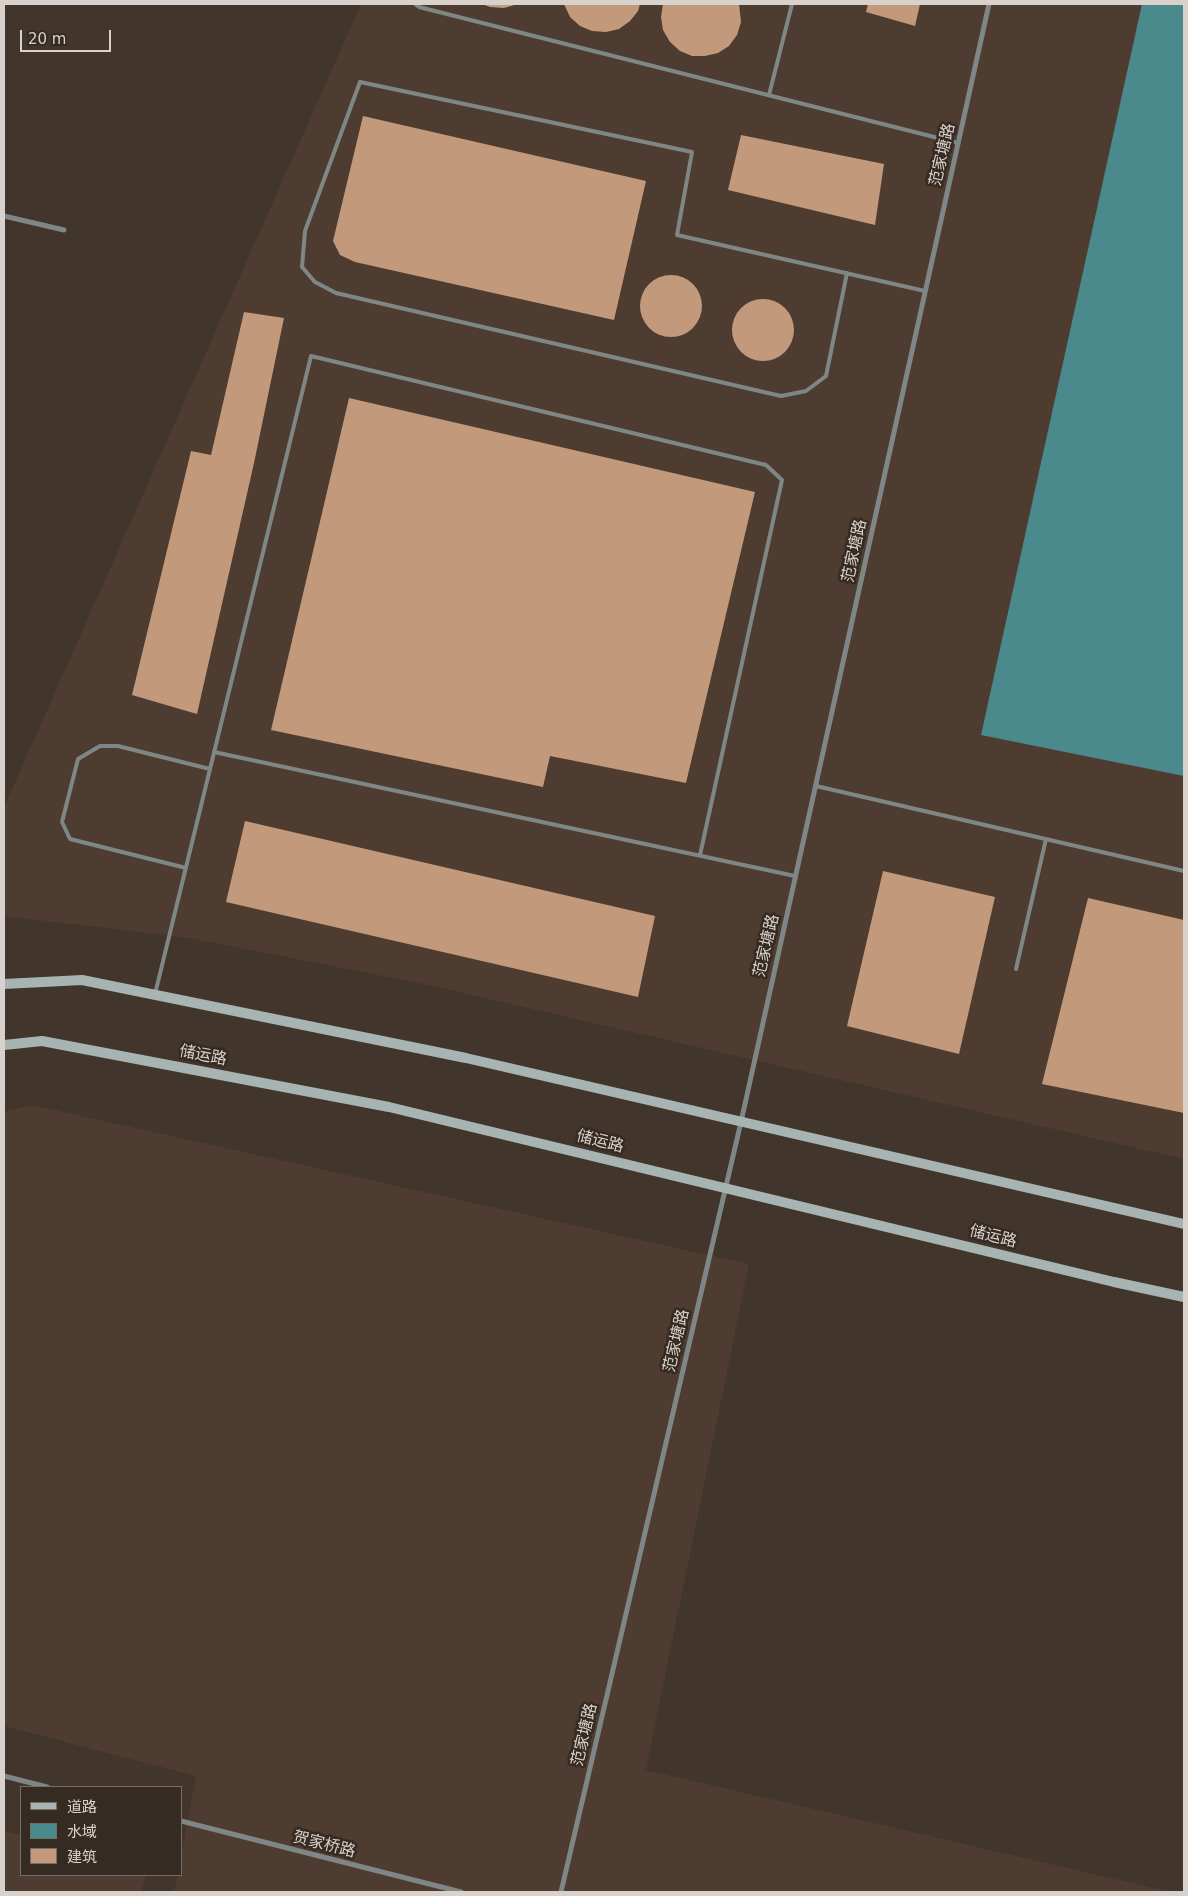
<!DOCTYPE html>
<html>
<head>
<meta charset="utf-8">
<style>
  body { margin:0 }
  #map { position:relative; width:1188px; height:1896px; overflow:hidden; background:#41352c; font-family:"DejaVu Sans","Noto Sans SC",sans-serif }
  canvas { display:block }
  .frame { position:absolute; inset:0; border:5px solid #d9d1cc; pointer-events:none }
  .legend { position:absolute; left:20px; top:1786px; width:162px; height:90px; box-sizing:border-box; background:#362b23; border:1px solid #776d67; margin:0; padding:6px 9px; list-style:none; font-size:15px; color:#d9d1cc }
  .legend li { display:flex; align-items:center; gap:10px; height:25px }
  .legend b { width:25px; border:1px solid #776d67 }
  .scale { position:absolute; left:20px; top:30px; width:91px; height:22px; box-sizing:border-box; border:2px solid #d9d1cc; border-top:0; padding-left:6px; font-size:15px; line-height:18px; white-space:nowrap; color:#d9d1cc; -webkit-text-stroke:4px #362b23; paint-order:stroke }
</style>
</head>
<body>
<div id="map">
<canvas width="1188" height="1896"></canvas>
<div class="frame"></div>
<ul class="legend">
<li><b style="height:6px;background:#a7b4b2"></b>道路</li>
<li><b style="height:14px;background:#4a898c"></b>水域</li>
<li><b style="height:14px;background:#c3997b"></b>建筑</li>
</ul>
<div class="scale">20 m</div>
</div>
<script>
const ctx = document.querySelector('canvas').getContext('2d');
ctx.lineJoin = 'round';
function fill(path, color) {
  ctx.fillStyle = color;
  ctx.fill(path, 'evenodd');
}
function shape(rows) {
  const path = new Path2D();
  for (const r of rows) {
    if (r.length === 3) {
      path.moveTo(r[0] + r[2], r[1]);
      path.arc(r[0], r[1], r[2], 0, 2 * Math.PI);
      continue;
    }
    path.moveTo(r[0], r[1]);
    for (let i = 2; i < r.length; i += 2) path.lineTo(r[i], r[i + 1]);
  }
  return path;
}
function stroke(path, color, width, dash) {
  ctx.strokeStyle = color;
  ctx.lineWidth = width;
  ctx.lineCap = dash ? 'butt' : 'round';
  ctx.setLineDash(dash || []);
  ctx.stroke(path);
}
function label(font, color, halo, rows, align = 'center') {
  ctx.font = font + ' "DejaVu Sans","Noto Sans SC",sans-serif';
  ctx.lineWidth = 5;
  ctx.setLineDash([]);
  ctx.textBaseline = 'middle';
  ctx.strokeStyle = halo;
  ctx.fillStyle = color;
  for (const [text, x, y, turn = 0] of rows) {
    ctx.save();
    ctx.translate(x, y);
    ctx.rotate((+turn || 0) * Math.PI / 180);
    ctx.textAlign = isNaN(turn) ? turn : align;
    if (halo) ctx.strokeText(text, 0, 0);
    ctx.fillText(text, 0, 0);
    ctx.restore();
  }
}
fill(shape([
  [361,4,1184,4,1184,1159,428,985,189,938,4,916,4,807],
  [32,1105,749,1264,646,1770,1171,1892,174,1892,178,1875,181,1875,181,1856,196,1776,4,1726,4,1112],
  [4,1831,21,1835,21,1875,146,1875,141,1892,4,1892]
]), '#4e3c30');
fill(shape([
  [1142,4,1184,4,1184,776,981,735]
]), '#4a898c');
fill(shape([
  [482,4,518,4,504,8,490,7],
  [564,4,640,4,638,11,630,21,619,29,606,32,592,31,580,26,570,17],
  [663,4,739,4,741,22,737,35,729,46,718,53,705,56,692,56,680,51,670,42,663,30,661,17],
  [868,4,920,4,915,26,866,12],
  [363,116,646,181,614,320,355,262,340,255,333,241],
  [741,135,884,164,875,225,728,190],
  [671,306,31],
  [763,330,31],
  [244,312,284,318,254,463,197,714,132,695,191,451,211,455],
  [349,398,755,492,686,783,550,756,543,787,271,730],
  [245,821,655,916,638,997,226,902],
  [883,871,995,897,959,1054,847,1026],
  [1088,898,1184,920,1184,1113,1042,1084]
]), '#c3997b');
stroke(shape([
  [415,4,419,7,958,143],
  [769,95,792,4],
  [847,273,826,376,806,391,781,396,336,293,315,282,302,267,305,231,360,82,692,152,677,235,925,291],
  [214,752,795,876],
  [816,786,1184,871],
  [186,868,70,839,62,822,78,759,100,746,118,746,210,769],
  [1016,969,1046,839],
  [155,994,311,356,766,465,782,480,700,855]
]), '#7f8786', 4);
stroke(shape([
  [4,216,64,230],
  [4,1776,47,1787],
  [181,1821,461,1892],
  [561,1892,741,1122,989,4]
]), '#7f8786', 5);
stroke(shape([
  [4,984,82,980,466,1058,1184,1224],
  [4,1045,42,1041,389,1107,1114,1282,1184,1297]
]), '#a7b4b2', 10);
label('16px', '#d9d1cc', '#362b23', [
  ["范家塘路",943,155,-77],
  ["范家塘路",855,551,-78],
  ["范家塘路",767,946,-77],
  ["储运路",203,1056,11],
  ["储运路",600,1142,14],
  ["储运路",993,1237,14],
  ["范家塘路",677,1341,-77],
  ["范家塘路",585,1735,-77],
  ["贺家桥路",324,1845,14]
]);
</script>
</body>
</html>
